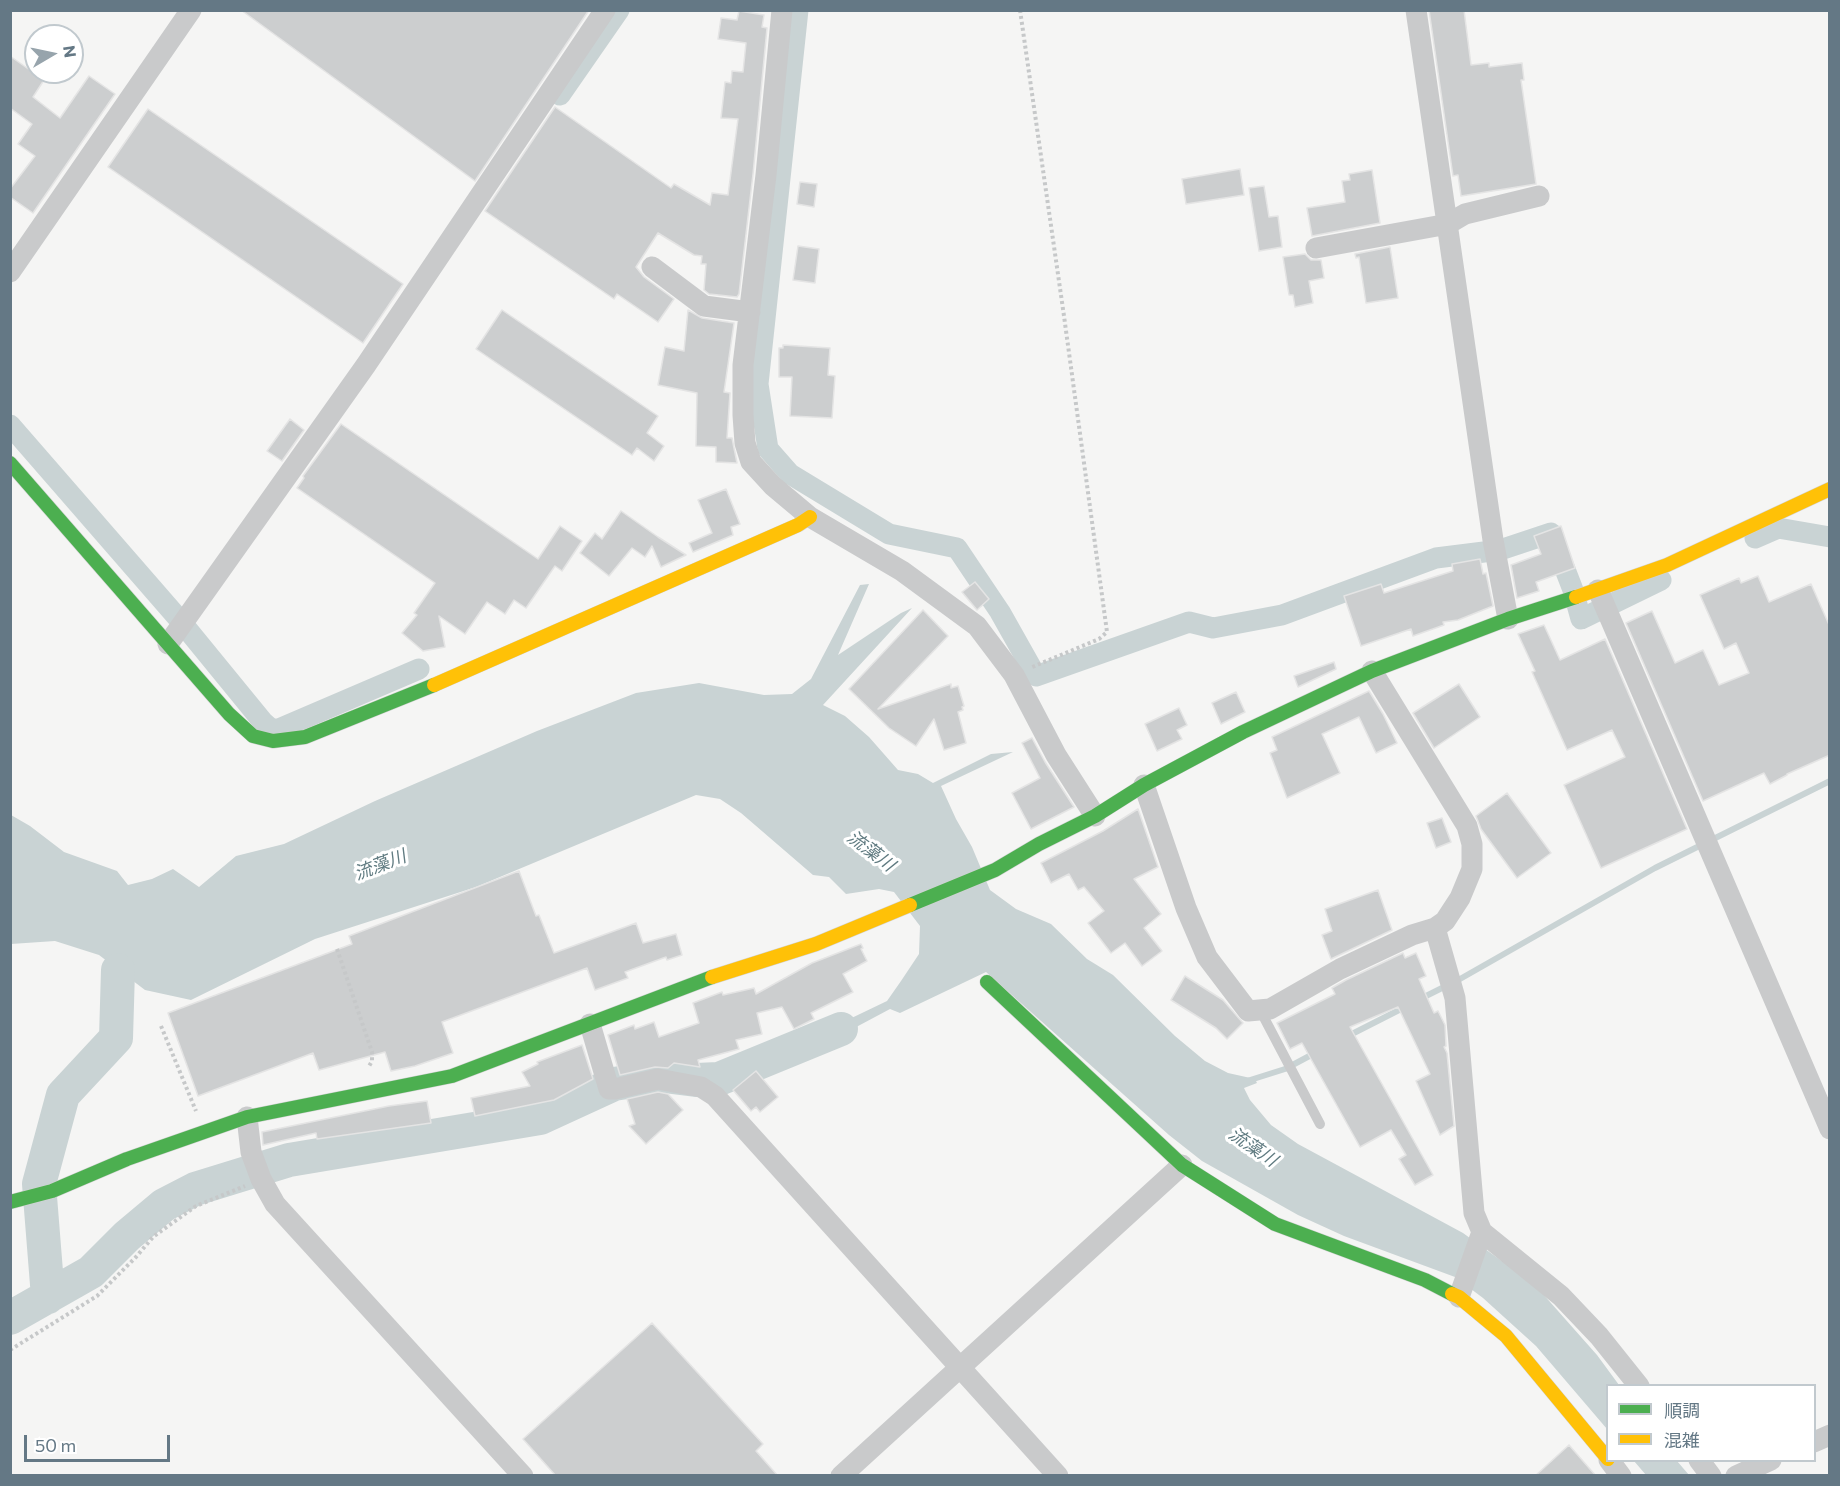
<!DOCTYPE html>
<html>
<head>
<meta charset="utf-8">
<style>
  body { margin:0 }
  #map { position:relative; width:1840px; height:1486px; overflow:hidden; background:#f5f5f4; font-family:Commissioner,"Noto Sans JP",sans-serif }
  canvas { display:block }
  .frame { position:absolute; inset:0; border:12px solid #647885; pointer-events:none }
  .legend { position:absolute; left:1606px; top:1384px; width:210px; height:78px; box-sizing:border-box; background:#fff; border:2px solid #c1c9ce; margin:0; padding:8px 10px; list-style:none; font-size:18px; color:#647885 }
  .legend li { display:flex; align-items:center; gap:12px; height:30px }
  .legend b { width:30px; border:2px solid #c1c9ce }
  .north { position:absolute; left:24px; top:24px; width:60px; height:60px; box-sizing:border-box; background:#fff; border:2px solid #c1c9ce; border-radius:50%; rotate:81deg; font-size:16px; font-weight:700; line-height:24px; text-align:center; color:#647885 }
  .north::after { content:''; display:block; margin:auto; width:21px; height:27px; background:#97a4ac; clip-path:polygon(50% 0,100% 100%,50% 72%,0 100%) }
  .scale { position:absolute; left:24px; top:1435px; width:146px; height:27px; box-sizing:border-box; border:3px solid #647885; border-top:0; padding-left:8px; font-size:18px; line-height:21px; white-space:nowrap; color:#647885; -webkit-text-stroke:4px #fff; paint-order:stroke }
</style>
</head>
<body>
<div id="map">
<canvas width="1840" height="1486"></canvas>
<div class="frame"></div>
<ul class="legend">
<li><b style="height:8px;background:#4caf50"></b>順調</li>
<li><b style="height:8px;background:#ffc107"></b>混雑</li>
</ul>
<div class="north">N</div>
<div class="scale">50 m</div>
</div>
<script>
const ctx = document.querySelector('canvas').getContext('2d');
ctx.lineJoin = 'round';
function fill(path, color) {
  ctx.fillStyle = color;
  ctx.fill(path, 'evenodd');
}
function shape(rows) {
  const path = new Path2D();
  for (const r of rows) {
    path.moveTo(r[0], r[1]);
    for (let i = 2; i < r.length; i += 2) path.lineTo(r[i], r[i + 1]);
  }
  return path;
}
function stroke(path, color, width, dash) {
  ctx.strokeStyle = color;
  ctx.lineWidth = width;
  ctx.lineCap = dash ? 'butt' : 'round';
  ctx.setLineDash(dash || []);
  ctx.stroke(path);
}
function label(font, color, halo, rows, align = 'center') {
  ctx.font = font + ' Commissioner,"Noto Sans JP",sans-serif';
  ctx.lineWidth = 6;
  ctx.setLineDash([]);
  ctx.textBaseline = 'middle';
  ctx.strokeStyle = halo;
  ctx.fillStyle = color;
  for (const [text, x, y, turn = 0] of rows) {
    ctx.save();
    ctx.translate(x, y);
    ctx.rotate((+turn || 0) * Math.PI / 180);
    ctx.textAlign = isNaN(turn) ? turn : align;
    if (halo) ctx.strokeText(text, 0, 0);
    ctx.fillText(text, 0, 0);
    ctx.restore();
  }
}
fill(shape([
  [869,584,838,655,901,613,912,608,823,705,845,716,869,737,898,770,918,774,933,783,991,754,1013,752,941,786,956,819,972,847,990,890,1016,909,1051,924,1087,959,1113,975,1175,1036,1205,1061,1228,1073,1255,1079,1257,1083,1244,1088,1250,1100,1271,1125,1298,1144,1463,1233,1535,1285,1597,1355,1619,1385,1608,1386,1607,1429,1536,1346,1483,1298,1455,1277,1344,1236,1298,1215,1202,1161,1169,1135,986,972,900,1013,890,1009,845,1033,837,1025,887,1001,901,981,919,954,920,926,894,892,879,889,846,894,829,877,813,875,741,813,720,799,696,795,476,887,315,939,191,1000,145,990,99,955,55,941,11,944,11,815,30,826,64,852,117,871,128,885,152,879,173,869,199,887,236,856,284,844,375,801,537,731,636,693,699,683,764,695,792,694,811,679,860,585],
  [1634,1461,1677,1461,1689,1475,1646,1475]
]), '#c9d3d4');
stroke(shape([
  [1420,999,1460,979,1655,868,1830,781],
  [1348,1036,1405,1007],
  [1247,1081,1285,1069,1315,1053]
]), '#c9d3d4', 6);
stroke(shape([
  [798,10,758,384,768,449,790,474,889,534,957,548,1000,612,1036,676,1189,622,1213,628,1282,615,1436,558,1500,550,1551,533,1573,590,1581,619,1661,580],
  [560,95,619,10],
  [10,425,177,617],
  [1755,538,1778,528,1830,537],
  [187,629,263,722,271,729,279,729,419,669]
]), '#c9d3d4', 21);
stroke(shape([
  [48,1297,39,1184,63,1095,116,1038,118,970],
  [10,1318,91,1272,127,1236,164,1205,195,1189,289,1160,540,1118,614,1084,664,1076,696,1080,719,1079,841,1029]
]), '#c9d3d4', 34);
const building = shape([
  [241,10,589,10,475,181,241,10],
  [1429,10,1464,10,1471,65,1489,63,1489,67,1522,63,1524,80,1521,80,1536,184,1461,196,1458,175,1453,176,1429,10],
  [739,11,764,15,762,27,767,28,753,174,739,294,737,297,709,294,704,290,706,264,701,264,702,256,694,255,658,233,636,267,644,277,674,299,658,322,617,294,614,299,485,211,555,107,671,188,674,184,710,205,712,193,728,195,738,119,721,118,725,82,731,83,732,71,743,72,746,43,718,39,721,18,737,20,739,11],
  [10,56,44,80,33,97,60,118,89,76,115,94,33,213,10,197,10,189,35,156,18,144,32,124,10,108,10,56],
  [148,109,403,284,363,343,108,167,148,109],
  [1240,169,1244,195,1186,204,1182,179,1240,169],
  [1372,170,1380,223,1312,236,1307,208,1345,202,1342,181,1350,180,1349,174,1372,170],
  [800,182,817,184,814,207,797,204,800,182],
  [1264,186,1269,217,1278,216,1282,247,1259,251,1249,188,1264,186],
  [798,246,819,249,815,283,793,280,798,246],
  [1390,247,1398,298,1366,303,1359,257,1356,258,1355,254,1390,247],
  [1305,254,1311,260,1321,260,1324,278,1309,281,1313,303,1295,307,1293,295,1289,295,1283,257,1305,254],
  [502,310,658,416,647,433,664,446,654,461,637,448,632,455,476,349,502,310],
  [688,310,702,318,734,323,724,392,730,393,727,438,732,438,737,463,716,462,716,447,696,446,697,393,658,385,665,347,684,351,688,310],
  [783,345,830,348,828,375,835,376,832,418,790,416,792,377,779,377,779,348,783,348,783,345],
  [290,419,304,430,282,461,267,451,290,419],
  [341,424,538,559,560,526,582,541,562,571,555,566,526,608,514,600,505,614,487,602,465,634,439,616,445,647,423,651,402,633,417,615,414,613,435,583,297,488,304,478,303,476,341,424],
  [726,489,740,524,731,527,733,535,693,552,689,543,712,533,698,500,726,489],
  [621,511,658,537,686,555,661,567,652,546,645,557,632,548,609,576,580,553,595,533,602,539,621,511],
  [1561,526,1575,568,1536,582,1539,591,1517,598,1511,565,1541,554,1534,536,1561,526],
  [1480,559,1483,574,1486,573,1493,606,1458,620,1443,622,1444,625,1413,636,1411,629,1361,646,1344,596,1381,584,1384,593,1453,571,1452,564,1480,559],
  [1758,576,1769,602,1811,584,1830,627,1830,755,1787,774,1787,775,1770,784,1764,773,1703,801,1626,623,1652,611,1675,663,1703,650,1719,685,1749,673,1736,643,1724,649,1700,595,1739,578,1741,583,1758,576],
  [975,582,989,599,977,610,962,592,975,582],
  [923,610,948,636,878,709,951,684,951,688,958,686,964,706,962,707,963,710,958,712,966,743,944,750,934,719,916,746,889,728,849,689,923,610],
  [1544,625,1560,660,1605,639,1687,829,1601,868,1564,785,1625,757,1612,730,1567,750,1532,672,1535,671,1518,634,1544,625],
  [1334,662,1336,669,1298,687,1294,676,1334,662],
  [1459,684,1480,717,1434,748,1413,713,1459,684],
  [1369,691,1383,714,1397,743,1376,753,1359,717,1322,734,1340,773,1287,798,1270,753,1277,750,1272,737,1369,691],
  [1236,692,1245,712,1221,724,1212,703,1236,692],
  [1179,708,1187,725,1177,730,1182,739,1157,751,1145,724,1179,708],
  [1032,738,1045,762,1074,807,1031,829,1012,793,1040,778,1022,743,1032,738],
  [1507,793,1551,853,1517,878,1481,829,1476,816,1507,793],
  [1138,809,1158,867,1134,879,1161,914,1144,928,1162,951,1142,966,1125,943,1111,953,1088,923,1104,911,1084,887,1078,890,1069,874,1051,883,1041,863,1103,831,1138,809],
  [1442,818,1451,842,1436,848,1427,823,1442,818],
  [519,871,536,916,539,915,554,953,636,923,643,943,676,934,682,955,667,960,666,957,625,972,628,978,595,990,587,968,442,1022,453,1053,415,1066,391,1071,385,1052,319,1070,313,1053,198,1096,168,1013,352,944,349,936,519,871],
  [1378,890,1392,930,1331,959,1322,935,1332,931,1325,909,1378,890],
  [861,944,863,948,861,949,867,961,843,974,853,992,811,1013,814,1019,794,1029,782,1007,757,1013,762,1034,736,1040,739,1049,698,1060,700,1067,674,1063,668,1068,655,1067,620,1075,608,1035,634,1025,635,1029,654,1022,659,1037,699,1023,693,1003,722,992,723,995,754,988,756,994,812,963,861,944],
  [1403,953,1405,958,1416,953,1426,976,1419,979,1434,1013,1438,1011,1445,1025,1446,1046,1444,1047,1447,1053,1454,1126,1440,1135,1416,1081,1430,1074,1398,1007,1350,1027,1433,1175,1415,1185,1399,1159,1406,1155,1391,1130,1360,1147,1302,1043,1290,1049,1277,1023,1335,994,1332,988,1346,980,1403,953],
  [1185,976,1223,1000,1243,1023,1227,1039,1216,1028,1171,1000,1185,976],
  [582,1045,593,1079,554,1100,475,1116,471,1098,530,1086,522,1072,538,1064,537,1062,582,1045],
  [756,1071,778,1097,760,1112,756,1107,751,1111,733,1090,756,1071],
  [658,1092,668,1094,683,1110,646,1144,629,1126,635,1124,627,1099,658,1092],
  [427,1101,431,1123,317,1139,316,1133,263,1145,262,1132,389,1106,427,1101],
  [652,1323,763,1444,756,1451,778,1476,556,1476,523,1439,652,1323],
  [1569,1445,1596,1476,1535,1476,1569,1445]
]);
fill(building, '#cccecf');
stroke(building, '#e4e4e4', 1.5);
const fast = shape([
  [10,463,229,714,253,736,273,741,305,737,434,685],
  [910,905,995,870,1039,844,1095,816,1144,785,1243,732,1372,671,1508,619,1576,597],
  [987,982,1182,1165,1275,1224,1425,1280,1452,1294],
  [10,1202,52,1191,127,1159,247,1117,452,1076,712,977]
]);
const slow = shape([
  [1576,597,1667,565,1830,489],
  [434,685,798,525,810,517],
  [712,977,816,944,910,905],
  [1452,1294,1459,1297,1506,1336,1608,1459]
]);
stroke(fast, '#d2d3d3', 15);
stroke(slow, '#d2d3d3', 15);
stroke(shape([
  [1020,10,1064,316,1107,632,1099,639,1030,668],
  [337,949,372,1052,372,1061,368,1068],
  [161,1026,196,1111],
  [10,1350,97,1296,136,1257,153,1237,196,1206,245,1186]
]), '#c6c8c9', 4, [3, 3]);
stroke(shape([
  [1260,1010,1320,1124]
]), '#c9cacb', 10);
stroke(shape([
  [782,10,766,175,743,365,743,415,745,443,751,462,773,486,810,517,902,571,977,626,1014,675,1056,755,1095,816],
  [1416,10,1493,540,1508,619],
  [1316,248,1448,224,1465,214,1539,196],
  [652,267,704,306,750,312],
  [10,272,191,10],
  [1598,590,1830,1129],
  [168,644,366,365,605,10],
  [1144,785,1186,908,1207,957,1248,1011,1270,1009,1340,969,1412,935,1435,928,1445,921,1460,898,1472,869,1472,844,1467,826,1372,671],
  [1435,928,1455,998,1474,1213,1482,1232,1561,1296,1599,1336,1639,1386],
  [590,1024,609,1089,615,1089,658,1079,701,1087,715,1096,1058,1476],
  [247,1117,251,1152,261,1179,275,1204,523,1476],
  [1459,1297,1482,1232],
  [1814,1442,1830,1435],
  [1609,1460,1621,1476],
  [1699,1460,1711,1476],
  [841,1476,1182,1165],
  [1736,1476,1771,1460]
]), '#c9cacb', 21);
stroke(fast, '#4caf50', 14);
stroke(slow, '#ffc107', 14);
label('italic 18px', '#607b81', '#fff', [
  ["流藻川",871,851,37],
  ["流藻川",380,865,-21],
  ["流藻川",1253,1147,34]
]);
</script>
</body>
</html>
